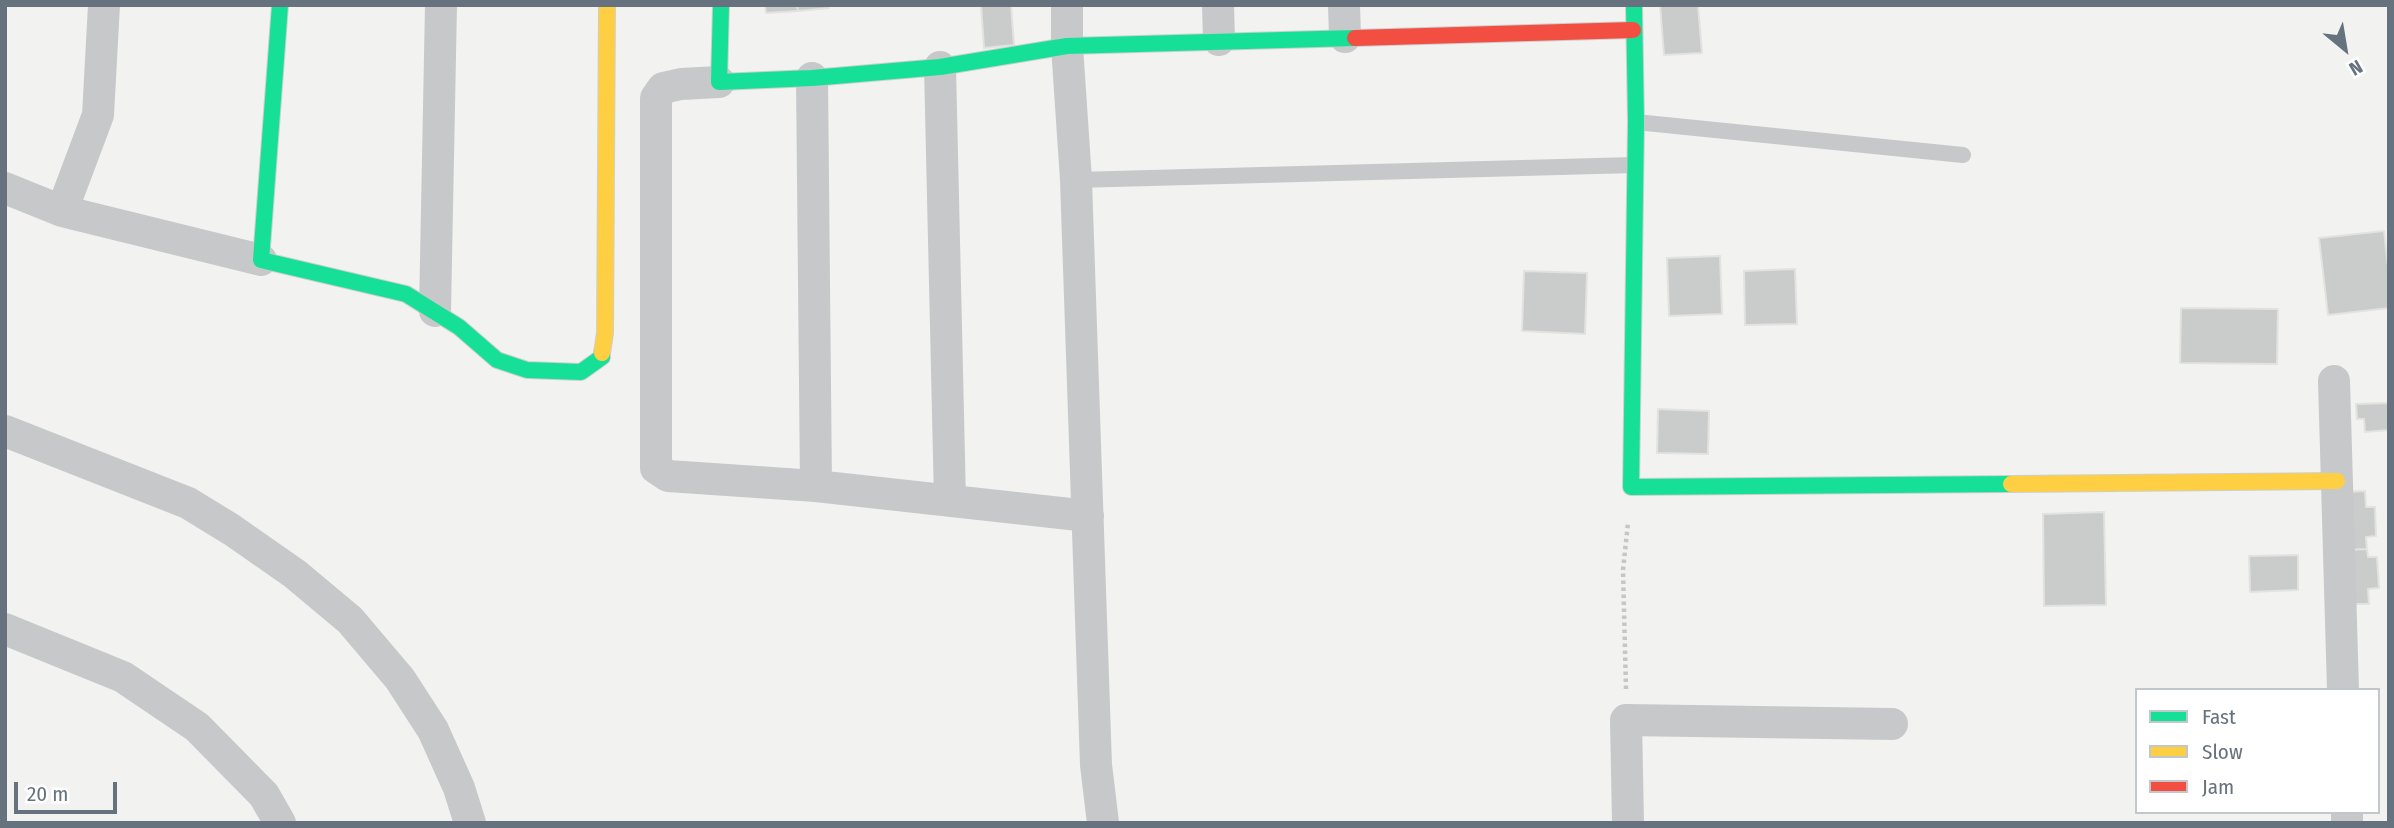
<!DOCTYPE html>
<html>
<head>
<meta charset="utf-8">
<style>
  body { margin:0 }
  #map { position:relative; width:2394px; height:828px; overflow:hidden; background:#f2f2f1; font-family:"Fira Sans Condensed",sans-serif }
  canvas { display:block }
  .frame { position:absolute; inset:0; border:7px solid #66727e; pointer-events:none }
  .legend { position:absolute; left:2135px; top:688px; width:245px; height:126px; box-sizing:border-box; background:#fff; border:2px solid #c2c7cb; margin:0; padding:9px 12px; list-style:none; font-size:21px; color:#66727e }
  .legend li { display:flex; align-items:center; gap:14px; height:35px }
  .legend b { width:35px; border:2px solid #c2c7cb }
  .north { position:absolute; left:2310px; top:14px; width:70px; height:70px; -webkit-text-stroke:5px #fff; paint-order:stroke; rotate:150deg; font-size:19px; font-weight:700; line-height:28px; text-align:center; color:#66727e }
  .north::after { content:''; display:block; margin:auto; width:24px; height:32px; background:#66727e; clip-path:polygon(50% 0,100% 100%,50% 72%,0 100%) }
  .scale { position:absolute; left:14px; top:782px; width:103px; height:32px; box-sizing:border-box; border:4px solid #66727e; border-top:0; padding-left:9px; font-size:21px; line-height:24px; white-space:nowrap; color:#66727e; -webkit-text-stroke:5px #fff; paint-order:stroke }
</style>
</head>
<body>
<div id="map">
<canvas width="2394" height="828"></canvas>
<div class="frame"></div>
<ul class="legend">
<li><b style="height:9px;background:#16e098"></b>Fast</li>
<li><b style="height:9px;background:#ffcf43"></b>Slow</li>
<li><b style="height:9px;background:#f24e42"></b>Jam</li>
</ul>
<div class="north">N</div>
<div class="scale">20 m</div>
</div>
<script>
const ctx = document.querySelector('canvas').getContext('2d');
ctx.lineJoin = 'round';
function fill(path, color) {
  ctx.fillStyle = color;
  ctx.fill(path, 'evenodd');
}
function shape(rows) {
  const path = new Path2D();
  for (const r of rows) {
    path.moveTo(r[0], r[1]);
    for (let i = 2; i < r.length; i += 2) path.lineTo(r[i], r[i + 1]);
  }
  return path;
}
function stroke(path, color, width, dash) {
  ctx.strokeStyle = color;
  ctx.lineWidth = width;
  ctx.lineCap = dash ? 'butt' : 'round';
  ctx.setLineDash(dash || []);
  ctx.stroke(path);
}
const building = shape([
  [765,5,797,5,798,11,766,13,765,5],
  [797,5,829,5,829,8,798,11,797,5],
  [981,5,1011,5,1014,45,984,48,981,5],
  [1660,5,1698,5,1702,53,1664,55,1660,5],
  [2384,231,2389,276,2389,308,2328,315,2319,238,2384,231],
  [1720,256,1722,314,1669,316,1667,258,1720,256],
  [1795,269,1797,324,1745,325,1744,271,1795,269],
  [1524,271,1587,273,1585,334,1522,331,1524,271],
  [2181,308,2278,309,2277,364,2180,363,2181,308],
  [2389,403,2389,430,2365,432,2364,419,2357,419,2356,404,2389,403],
  [1658,409,1709,411,1708,454,1657,453,1658,409],
  [2365,491,2366,507,2375,507,2376,536,2366,537,2367,549,2346,550,2345,492,2365,491],
  [2104,512,2106,605,2044,606,2043,514,2104,512],
  [2367,549,2368,557,2377,557,2379,588,2368,589,2369,604,2349,604,2347,550,2367,549],
  [2298,555,2298,590,2250,592,2249,556,2298,555]
]);
fill(building, '#cacbcb');
stroke(building, '#e2e2e1', 2);
const fast = shape([
  [280,5,261,260,406,294,459,327,497,360,527,370,581,372,602,357,602,353],
  [721,5,719,82,812,78,940,67,1067,46,1355,38],
  [1634,5,1636,122,1631,487,2011,484]
]);
const slow = shape([
  [602,353,605,333,607,5],
  [2011,484,2337,481]
]);
const jam = shape([
  [1355,38,1633,30]
]);
stroke(fast, '#cecfcf', 18);
stroke(slow, '#cecfcf', 18);
stroke(jam, '#cecfcf', 18);
stroke(shape([
  [1626,689,1623,570,1628,523]
]), '#c5c6c6', 4.5, [3.5, 3.5]);
stroke(shape([
  [1636,122,1963,155],
  [1076,180,1634,165]
]), '#c7c8c9', 16);
stroke(shape([
  [1067,5,1067,46,1076,180,1096,765,1103,823],
  [1218,5,1219,40],
  [1344,5,1345,37],
  [940,67,950,501],
  [812,78,816,486],
  [719,82,681,84,663,88,656,98,656,468,668,476,816,486,1088,516],
  [5,188,62,211,98,115,104,5],
  [62,211,261,260],
  [435,311,441,5],
  [2334,381,2343,690],
  [5,431,188,503,232,530,295,574,350,620,400,679,433,730,459,788,470,823],
  [5,629,123,677,197,727,264,795,280,823],
  [2347,812,2347,823],
  [1628,823,1626,720,1892,724]
]), '#c7c8c9', 32);
stroke(fast, '#16e098', 16);
stroke(slow, '#ffcf43', 16);
stroke(jam, '#f24e42', 16);
</script>
</body>
</html>
